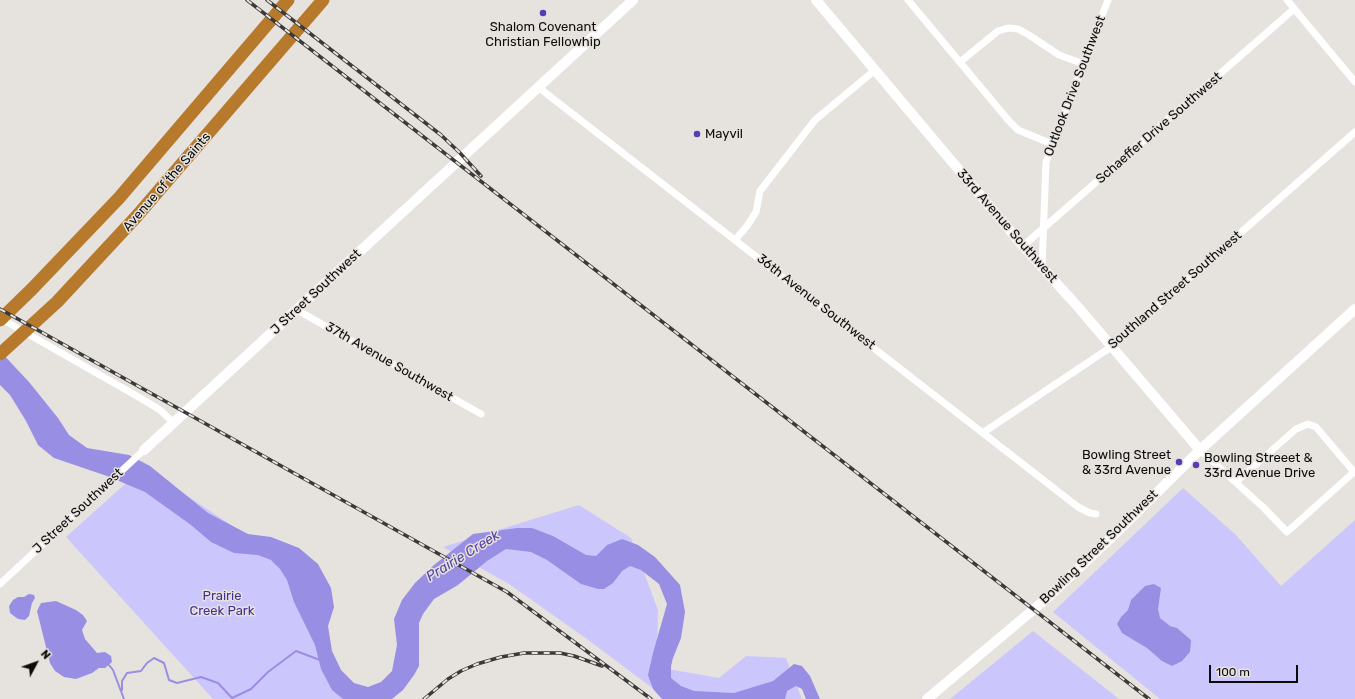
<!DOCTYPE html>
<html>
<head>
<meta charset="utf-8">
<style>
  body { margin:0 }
  #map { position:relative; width:1355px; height:699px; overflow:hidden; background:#e6e2de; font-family:Rubik,sans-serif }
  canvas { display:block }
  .north { position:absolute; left:16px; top:643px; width:40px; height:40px; -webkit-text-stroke:3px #e6e2de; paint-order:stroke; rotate:49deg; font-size:11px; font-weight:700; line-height:16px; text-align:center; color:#0c0b0a }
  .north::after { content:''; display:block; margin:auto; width:14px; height:18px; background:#0c0b0a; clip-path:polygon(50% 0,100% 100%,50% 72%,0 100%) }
  .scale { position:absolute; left:1209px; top:665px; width:89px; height:18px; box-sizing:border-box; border:2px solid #0c0b0a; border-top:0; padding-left:5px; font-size:12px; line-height:14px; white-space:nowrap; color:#0c0b0a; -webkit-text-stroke:3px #e6e2de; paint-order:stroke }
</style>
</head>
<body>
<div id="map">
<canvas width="1355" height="699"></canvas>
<div class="north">N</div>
<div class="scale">100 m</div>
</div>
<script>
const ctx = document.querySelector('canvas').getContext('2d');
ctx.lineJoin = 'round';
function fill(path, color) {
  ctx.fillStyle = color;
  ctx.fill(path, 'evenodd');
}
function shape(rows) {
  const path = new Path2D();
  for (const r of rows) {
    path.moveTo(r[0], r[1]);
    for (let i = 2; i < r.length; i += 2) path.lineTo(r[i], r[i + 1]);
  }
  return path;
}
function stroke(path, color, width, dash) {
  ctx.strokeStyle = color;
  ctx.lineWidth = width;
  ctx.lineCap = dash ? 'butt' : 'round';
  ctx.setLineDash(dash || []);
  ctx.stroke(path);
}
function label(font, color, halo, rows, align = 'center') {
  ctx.font = font + ' Rubik,sans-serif';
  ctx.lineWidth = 3;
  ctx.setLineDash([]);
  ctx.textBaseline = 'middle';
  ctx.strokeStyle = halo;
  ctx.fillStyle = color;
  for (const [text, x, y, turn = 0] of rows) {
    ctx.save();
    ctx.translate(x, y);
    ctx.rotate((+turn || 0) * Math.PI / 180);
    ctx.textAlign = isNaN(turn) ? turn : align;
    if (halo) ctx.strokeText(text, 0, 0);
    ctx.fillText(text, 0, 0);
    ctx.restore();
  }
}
fill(shape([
  [144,467,276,555,331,658,363,699,213,699,66,537],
  [1183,488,1236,535,1281,586,1355,520,1355,699,1160,699,1053,612],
  [579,505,631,538,658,610,657,667,719,678,746,656,786,658,802,699,667,699,587,639,509,584,443,547],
  [1033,631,1119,699,950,699]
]), '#cbc7fc');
fill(shape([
  [0,351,29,382,58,418,69,435,87,448,129,455,150,466,208,513,248,534,271,537,299,548,318,564,331,588,334,607,328,626,332,651,341,670,354,683,368,687,381,682,392,671,397,645,394,619,402,600,415,583,434,565,473,534,517,528,532,528,553,536,586,555,596,556,607,545,622,539,638,545,655,557,680,585,685,612,681,638,673,658,671,666,671,678,681,686,694,691,734,693,773,681,794,664,802,666,810,676,820,699,806,699,802,689,796,686,787,691,785,699,662,699,653,689,648,675,653,653,667,604,659,584,641,570,630,566,622,571,613,583,604,589,598,589,581,584,547,560,531,552,506,549,487,561,458,585,434,599,423,614,419,623,419,666,414,675,403,690,392,699,343,699,332,690,321,669,315,645,294,602,287,580,280,569,271,560,258,555,234,553,211,542,191,525,145,492,107,476,54,458,38,445,26,421,10,395,0,385],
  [1154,584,1161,588,1158,609,1160,618,1170,626,1177,628,1191,640,1190,652,1182,661,1172,666,1162,661,1147,648,1122,633,1117,624,1121,617,1128,610,1131,600,1145,586],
  [29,594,34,595,35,598,32,603,29,616,25,620,18,619,10,613,9,606,13,600,18,597,24,597],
  [56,601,76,610,83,615,87,621,82,630,85,639,97,653,105,652,111,656,112,662,105,668,99,668,92,673,76,679,64,677,55,671,50,663,37,611,41,603]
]), '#988fe4');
stroke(shape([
  [109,665,113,670,124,699],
  [122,690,122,681,127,673,141,671,147,663,154,658,164,663,169,680,177,683,201,677,218,683,232,698,251,689,268,672,296,651,320,660]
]), '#988fe4', 2);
stroke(shape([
  [908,0,1009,121,1018,130,1052,144],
  [1287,0,1355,82],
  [960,62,998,31,1008,28,1018,29,1029,35,1059,55,1084,64],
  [538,87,1078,507,1090,513,1096,514],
  [735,240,747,226,756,212,760,191,815,120,875,70],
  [1023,246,1294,9],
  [1042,268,1046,162,1108,0],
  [297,310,481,414],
  [0,318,142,399,160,410,174,423],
  [984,432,1111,347,1355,132],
  [1200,450,1264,508,1287,532,1355,471],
  [1236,482,1296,429,1308,424,1316,427,1354,472],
  [0,584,144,450]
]), '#fff', 7);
stroke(shape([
  [816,0,1023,246,1078,307,1200,450],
  [144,450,633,0],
  [927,699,1046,599,1116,533,1200,450,1355,309]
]), '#fff', 10);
stroke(shape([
  [0,320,32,289,119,198,288,0],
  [0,354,57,302,136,217,323,0]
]), '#b77a2d', 13);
const rail = shape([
  [247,0,1149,699],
  [267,0,441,135,460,153,481,176],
  [0,309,507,592,651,699],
  [424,699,448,679,461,671,477,664,501,657,524,653,560,653,574,656,602,666]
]);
stroke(rail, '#3c3a38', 3.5);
stroke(rail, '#e6e2de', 2, [6]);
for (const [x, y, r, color] of [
  [543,13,4,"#583cb4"],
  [697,134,4,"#583cb4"],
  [1179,462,4,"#583cb4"],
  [1196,465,4,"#583cb4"]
]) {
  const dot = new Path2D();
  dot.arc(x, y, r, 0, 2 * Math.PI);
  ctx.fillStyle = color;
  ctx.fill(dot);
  stroke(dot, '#e6e2de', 1.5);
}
label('13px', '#0c0b0a', '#e6e2de', [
  ["Shalom Covenant",543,27,"center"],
  ["Christian Fellowhip",543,42,"center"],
  ["Mayvil",705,134],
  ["Bowling Street",1171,455,"right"],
  ["& 33rd Avenue",1171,470,"right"],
  ["Bowling Streeet &",1204,458],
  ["33rd Avenue Drive",1204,473]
], 'left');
label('13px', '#0c0b0a', '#e6e2de', [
  ["Outlook Drive Southwest",1075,86,-69],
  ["Schaeffer Drive Southwest",1159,128,-41],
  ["Avenue of the Saints",167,182,-49],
  ["33rd Avenue Southwest",1007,226,49],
  ["Southland Street Southwest",1175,290,-41],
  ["J Street Southwest",316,292,-43],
  ["36th Avenue Southwest",816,302,38],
  ["37th Avenue Southwest",389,362,30],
  ["J Street Southwest",78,511,-43],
  ["Bowling Street Southwest",1099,547,-44]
]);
label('13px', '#452f90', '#e6e2de', [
  ["Prairie",222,596],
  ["Creek Park",222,611]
]);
label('italic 14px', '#5441a3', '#e6e2de', [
  ["Prairie Creek",463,556,-32]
]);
</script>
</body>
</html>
